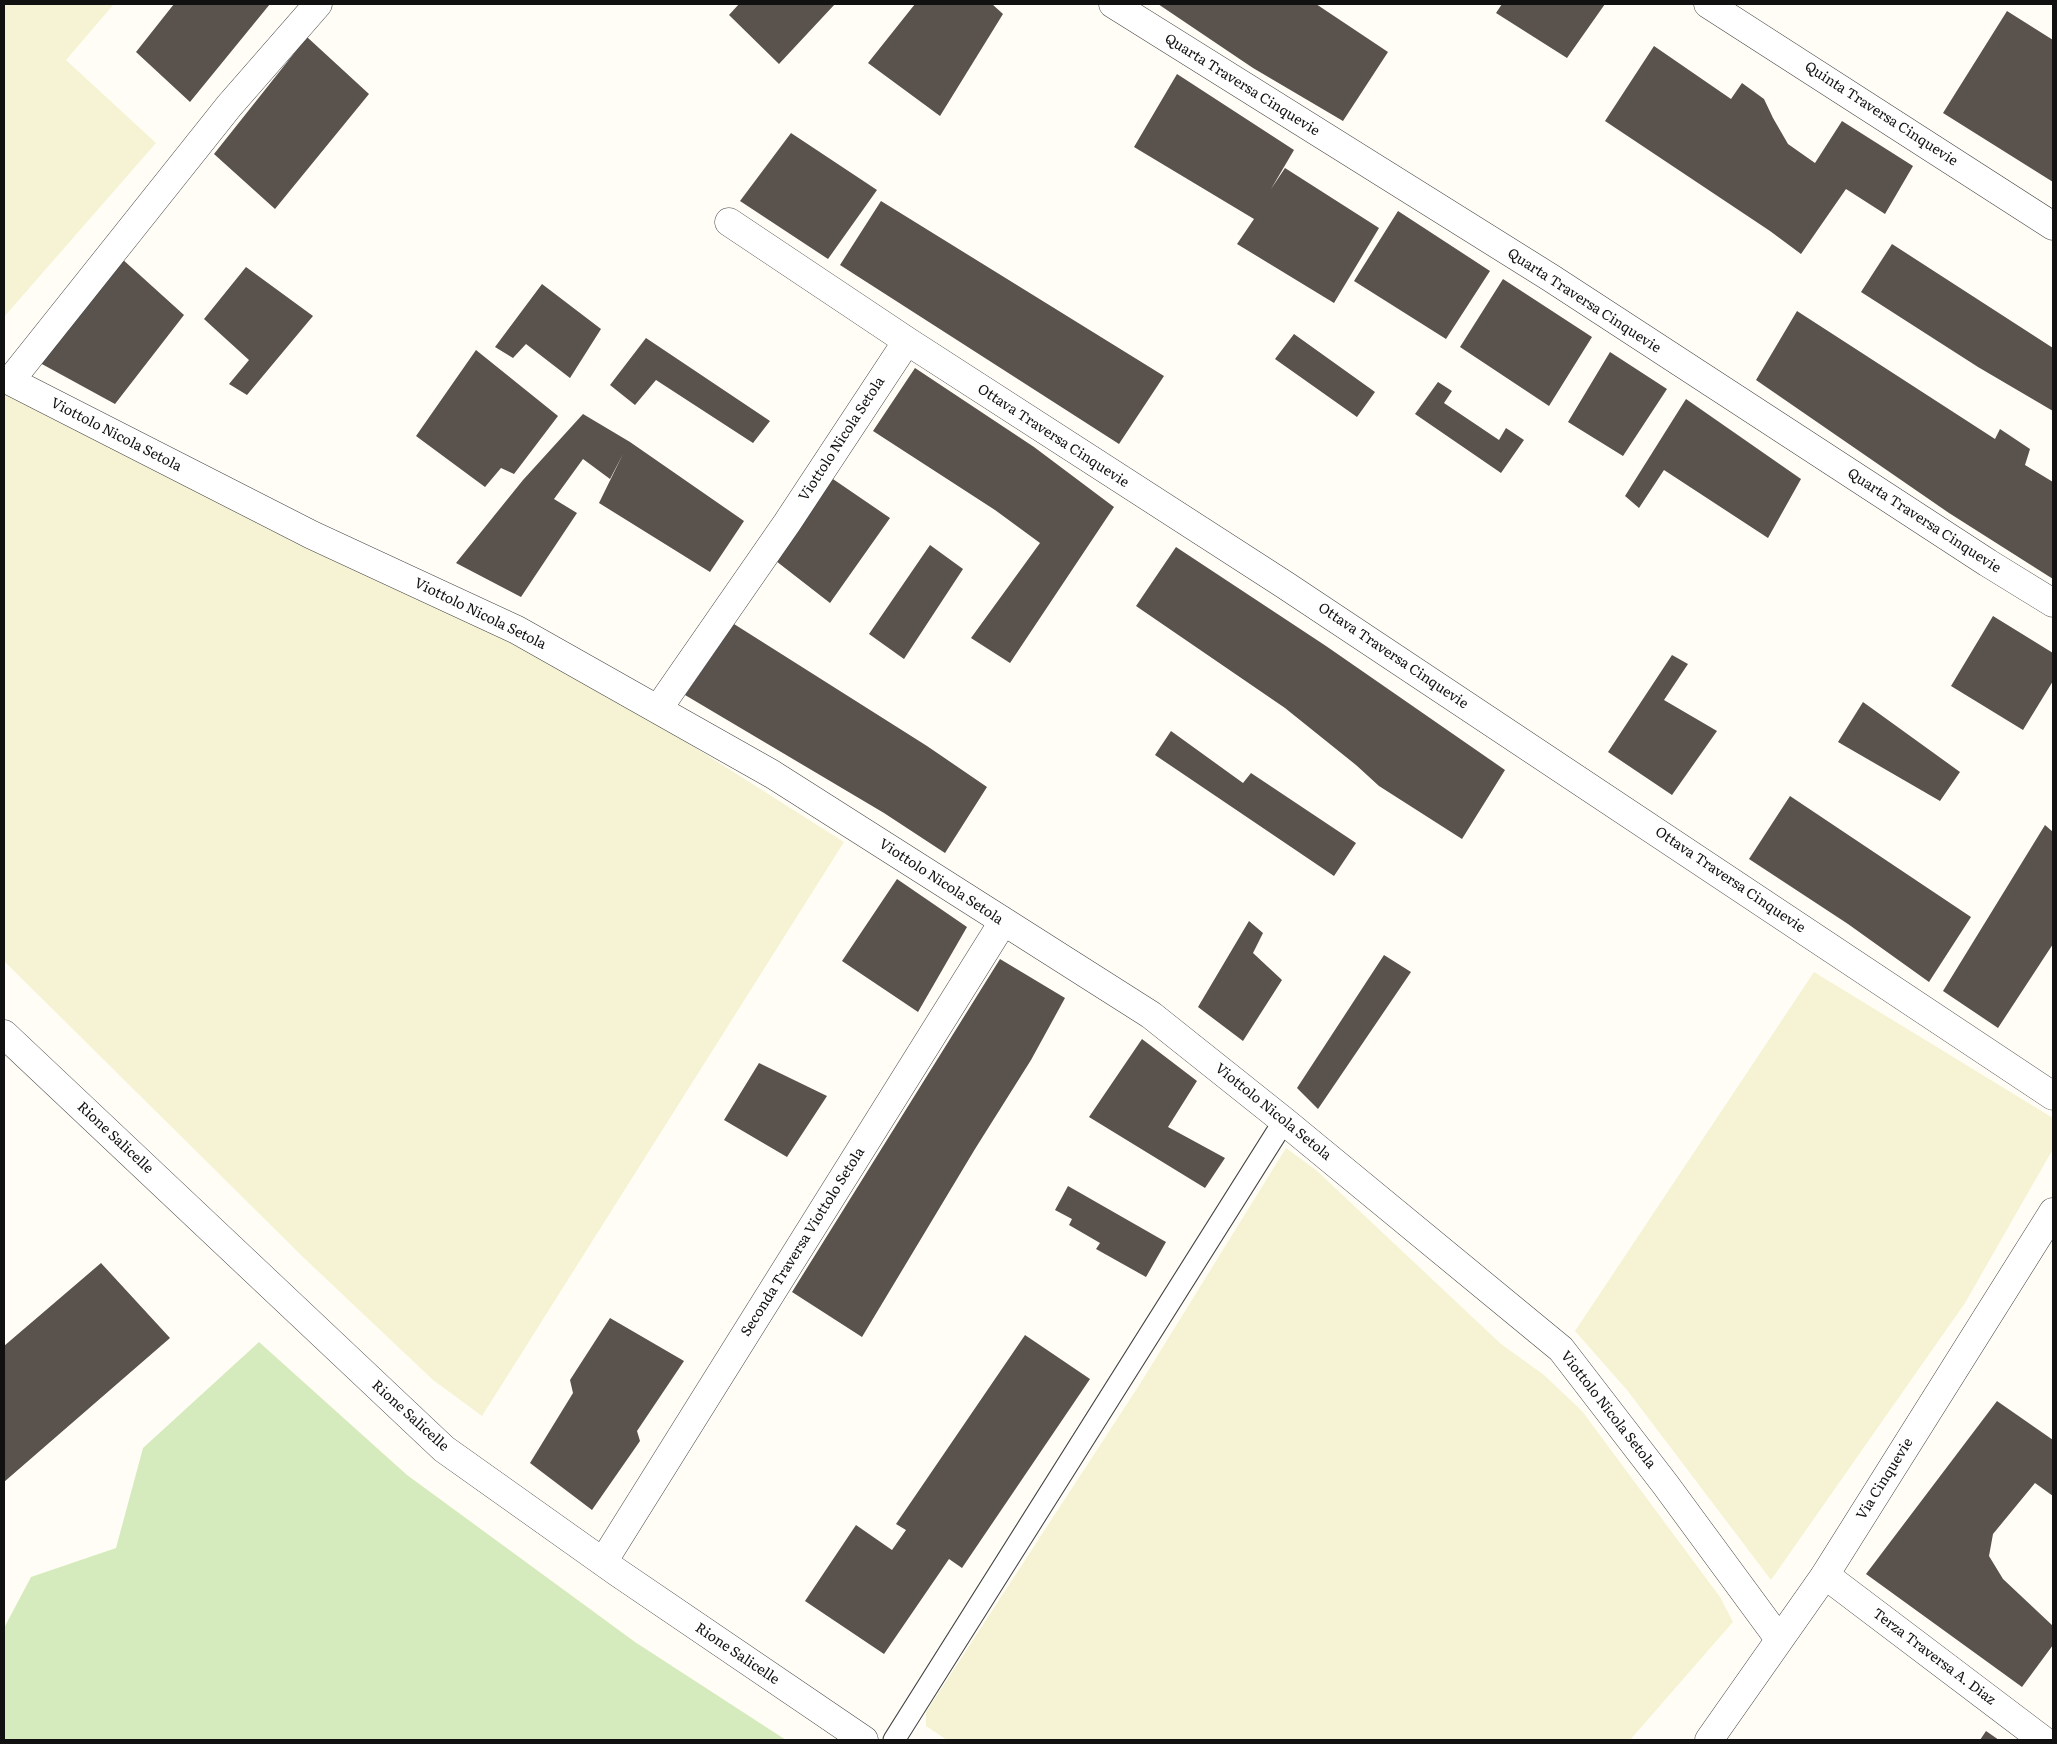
<!DOCTYPE html>
<html>
<head>
<meta charset="utf-8">
<style>
  body { margin:0 }
  #map { position:relative; width:2057px; height:1744px; overflow:hidden; background:#fffdf5; font-family:Literata,serif }
  canvas { display:block }
  .frame { position:absolute; inset:0; border:5px solid #111; pointer-events:none }
</style>
</head>
<body>
<div id="map">
<canvas width="2057" height="1744"></canvas>
<div class="frame"></div>
</div>
<script>
const ctx = document.querySelector('canvas').getContext('2d');
ctx.lineJoin = 'round';
function fill(path, color) {
  ctx.fillStyle = color;
  ctx.fill(path, 'evenodd');
}
function shape(rows) {
  const path = new Path2D();
  for (const r of rows) {
    path.moveTo(r[0], r[1]);
    for (let i = 2; i < r.length; i += 2) path.lineTo(r[i], r[i + 1]);
  }
  return path;
}
function stroke(path, color, width, dash) {
  ctx.strokeStyle = color;
  ctx.lineWidth = width;
  ctx.lineCap = dash ? 'butt' : 'round';
  ctx.setLineDash(dash || []);
  ctx.stroke(path);
}
function label(font, color, halo, rows, align = 'center') {
  ctx.font = font + ' Literata,serif';
  ctx.lineWidth = 5;
  ctx.setLineDash([]);
  ctx.textBaseline = 'middle';
  ctx.strokeStyle = halo;
  ctx.fillStyle = color;
  for (const [text, x, y, turn = 0] of rows) {
    ctx.save();
    ctx.translate(x, y);
    ctx.rotate((+turn || 0) * Math.PI / 180);
    ctx.textAlign = isNaN(turn) ? turn : align;
    if (halo) ctx.strokeText(text, 0, 0);
    ctx.fillText(text, 0, 0);
    ctx.restore();
  }
}
fill(shape([
  [4,4,114,4,66,60,156,143,4,317],
  [6,391,574,671,844,842,482,1416,433,1380,304,1258,4,961,4,397],
  [1814,972,2053,1118,2053,1149,1965,1303,1771,1580,1627,1390,1575,1331],
  [1286,1148,1316,1170,1501,1344,1544,1375,1582,1411,1720,1597,1733,1622,1630,1740,947,1740,926,1726,926,1712,1138,1387]
]), '#f6f3d4');
fill(shape([
  [259,1342,407,1475,635,1642,786,1740,4,1740,4,1628,31,1577,116,1548,143,1448]
]), '#d5ebbd');
fill(shape([
  [174,4,270,4,190,102,136,52],
  [739,4,835,4,779,64,729,15],
  [915,4,992,4,1003,14,940,116,868,63],
  [1158,4,1316,4,1388,52,1343,121,1253,68],
  [1502,4,1605,4,1567,58,1496,13],
  [2007,11,2053,40,2053,182,1943,113],
  [307,37,369,94,275,209,214,154],
  [1654,46,1731,99,1742,83,1764,99,1773,118,1788,144,1815,163,1842,121,1913,166,1885,214,1846,189,1801,254,1770,231,1605,121],
  [1177,74,1294,150,1271,189,1285,168,1379,228,1334,303,1237,244,1254,219,1134,147],
  [791,133,877,190,828,259,740,201],
  [881,201,1164,376,1119,444,840,265],
  [1398,211,1490,271,1446,339,1354,281],
  [1892,244,2053,348,2053,411,1978,367,1861,292],
  [121,258,184,315,115,404,40,363],
  [246,267,313,316,247,395,229,384,249,360,204,319],
  [1503,279,1592,337,1549,406,1460,347],
  [542,284,601,329,570,378,526,344,513,358,495,347],
  [1797,311,1995,439,2000,429,2030,449,2025,465,2053,482,2053,579,1949,513,1756,380],
  [1294,334,1375,392,1357,417,1275,359],
  [646,338,770,421,753,443,656,380,635,405,610,385],
  [476,350,558,416,514,474,501,468,485,487,416,436],
  [1610,352,1667,389,1623,456,1568,422],
  [915,368,1034,447,1114,507,1010,663,971,638,1040,543,995,510,873,431],
  [1438,382,1452,391,1444,403,1499,440,1506,428,1524,440,1501,473,1415,414],
  [1686,399,1801,479,1768,538,1664,470,1639,508,1625,496],
  [583,414,630,442,744,521,710,572,599,503,623,454,610,479,583,459,554,499,577,513,521,597,456,563,523,480],
  [830,477,890,518,830,603,776,561],
  [930,545,963,569,904,659,869,634],
  [1176,547,1326,646,1505,770,1462,839,1379,786,1356,765,1285,708,1136,606],
  [1993,616,2053,653,2053,681,2023,730,1951,686],
  [734,624,927,746,987,787,945,853,884,813,685,695],
  [1672,655,1688,664,1664,700,1717,731,1672,795,1608,752],
  [1863,702,1960,772,1940,801,1838,742],
  [1171,731,1243,783,1251,773,1356,843,1334,876,1155,755],
  [1790,796,1971,917,1929,982,1848,924,1749,859],
  [2045,825,2053,832,2053,944,1998,1028,1943,991],
  [897,879,967,927,918,1012,842,961],
  [1249,921,1263,933,1253,953,1282,980,1243,1041,1198,1007],
  [1384,955,1411,972,1318,1109,1297,1088],
  [1000,959,1065,998,1031,1060,975,1149,862,1337,792,1292],
  [1142,1039,1197,1081,1168,1127,1225,1158,1205,1188,1089,1117],
  [759,1063,827,1096,787,1157,724,1120],
  [1068,1186,1166,1242,1146,1277,1096,1249,1100,1243,1069,1225,1072,1219,1055,1210],
  [101,1263,170,1338,4,1482,4,1346],
  [610,1318,684,1361,637,1431,640,1441,592,1510,530,1463,573,1393,570,1380],
  [1025,1335,1090,1379,962,1568,949,1559,884,1654,805,1601,856,1525,892,1550,906,1530,896,1524],
  [1997,1401,2053,1440,2053,1496,2035,1483,1993,1534,1989,1556,2003,1579,2053,1626,2053,1645,2022,1687,1866,1574],
  [1986,1731,1999,1740,1980,1740]
]), '#5a524d');
const service = shape([
  [894,1740,1284,1121]
]);
const minor = shape([
  [318,4,229,106,10,381,312,535,517,630,772,774,1151,1015,1284,1121,1561,1349,1665,1484,1779,1639],
  [1113,4,1551,278,1988,563,2053,603],
  [1708,4,2053,226],
  [729,222,907,341,1285,585,2053,1096],
  [658,709,787,523,907,341],
  [4,1034,444,1449,617,1572,864,1740],
  [603,1562,1003,922],
  [1825,1575,2043,1740]
]);
const tertiary = shape([
  [1709,1740,1825,1575,2053,1212]
]);
stroke(service, '#444', 23);
stroke(minor, '#444', 29);
stroke(tertiary, '#444', 29);
stroke(service, '#fff', 21);
stroke(minor, '#fff', 28);
stroke(tertiary, '#fff', 28);
label('14px', '#111', '#fff', [
  ["Quarta Traversa Cinquevie",1242,85,32],
  ["Quinta Traversa Cinquevie",1881,114,33],
  ["Quarta Traversa Cinquevie",1584,301,33],
  ["Viottolo Nicola Setola",116,435,27],
  ["Ottava Traversa Cinquevie",1053,436,33],
  ["Viottolo Nicola Setola",842,439,-57],
  ["Quarta Traversa Cinquevie",1924,521,33],
  ["Viottolo Nicola Setola",480,614,26],
  ["Ottava Traversa Cinquevie",1393,656,34],
  ["Ottava Traversa Cinquevie",1730,880,34],
  ["Viottolo Nicola Setola",941,882,33],
  ["Viottolo Nicola Setola",1273,1112,39],
  ["Rione Salicelle",115,1138,43],
  ["Seconda Traversa Viottolo Setola",803,1242,-58],
  ["Viottolo Nicola Setola",1608,1410,52],
  ["Rione Salicelle",410,1416,42],
  ["Via Cinquevie",1885,1479,-58],
  ["Rione Salicelle",737,1654,34],
  ["Terza Traversa A. Diaz",1934,1657,37]
]);
</script>
</body>
</html>
